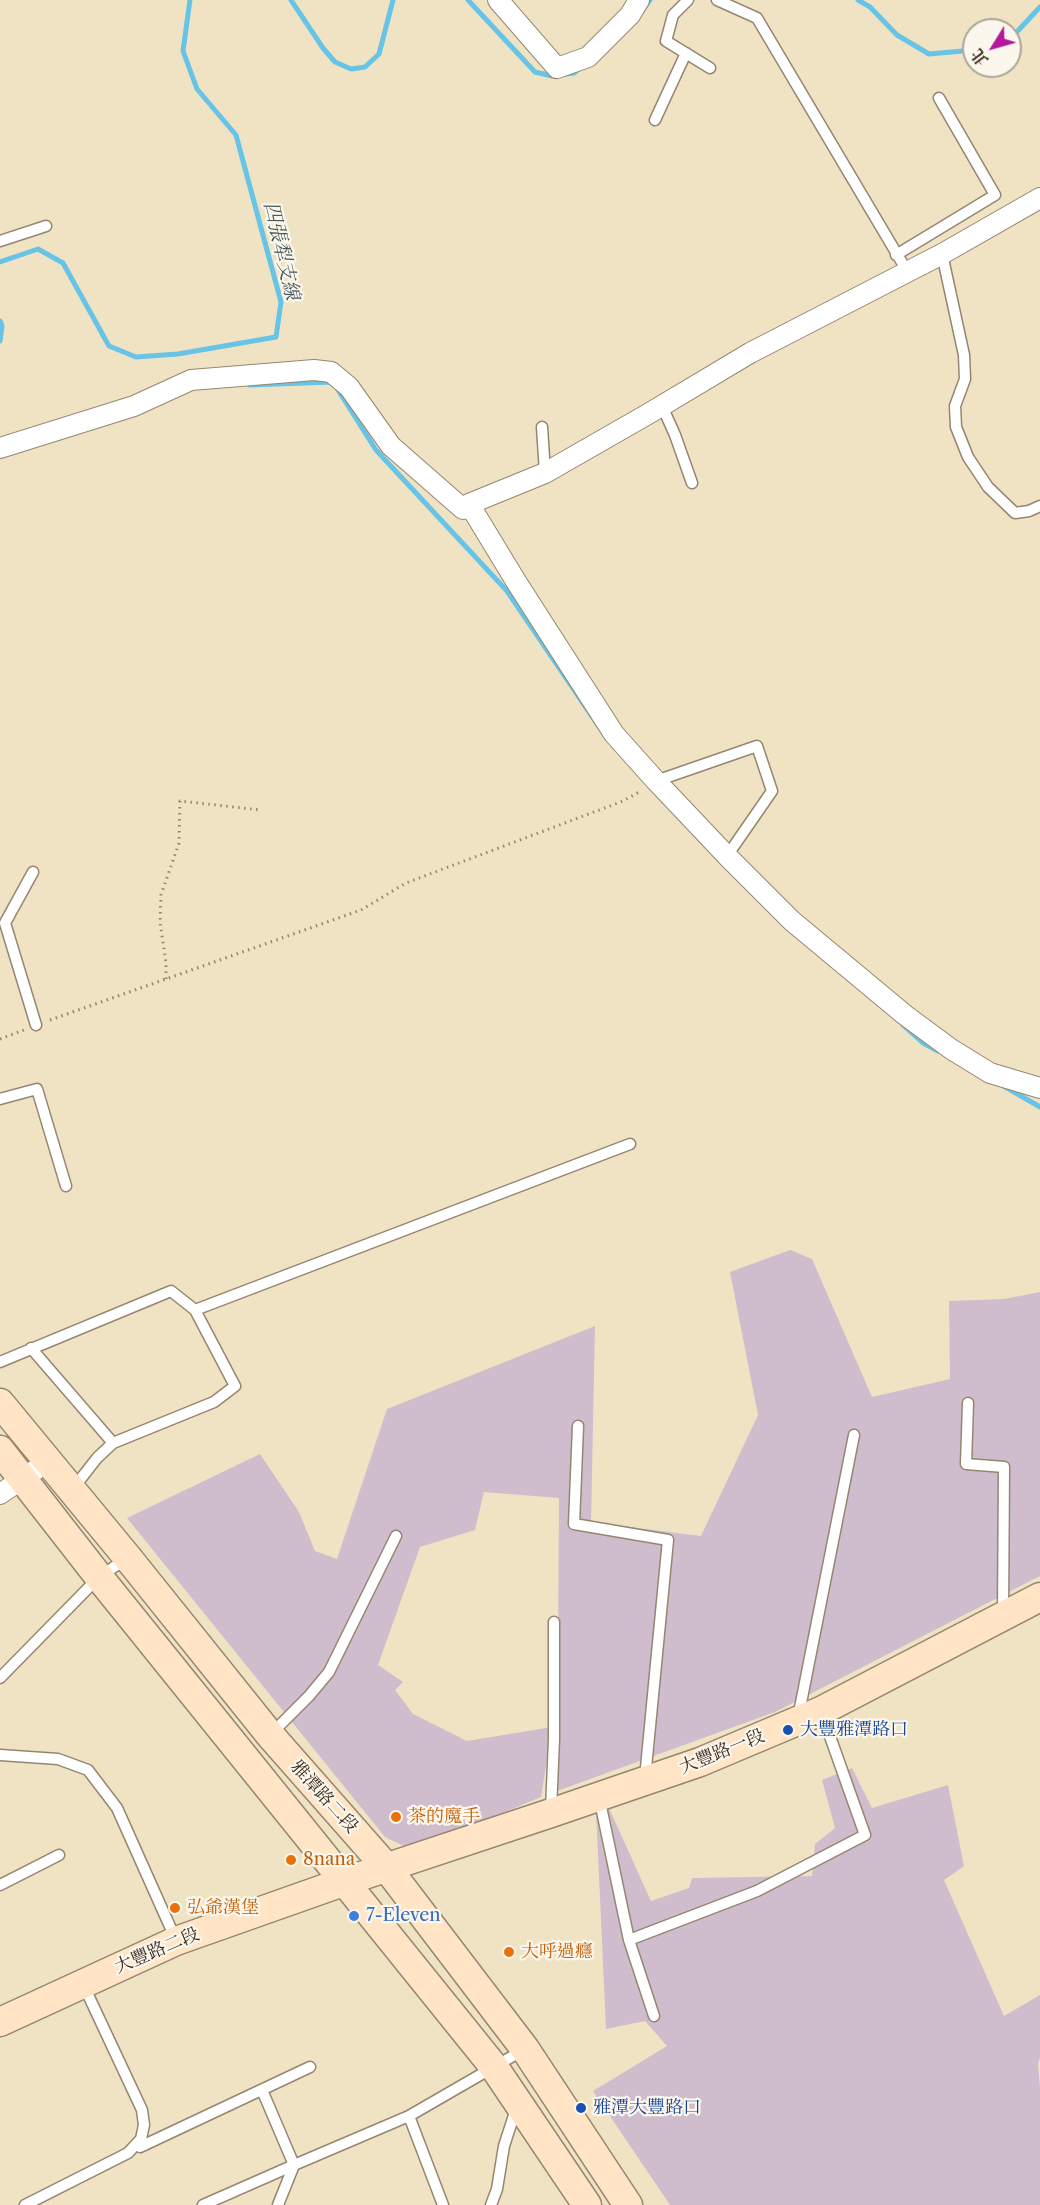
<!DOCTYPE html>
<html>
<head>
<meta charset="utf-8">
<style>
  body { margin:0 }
  #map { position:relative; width:1040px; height:2205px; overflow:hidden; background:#efe3c4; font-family:"Libre Caslon Text","Noto Serif TC",serif }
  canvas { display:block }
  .north { position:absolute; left:962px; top:18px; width:60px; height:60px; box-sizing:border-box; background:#fbf7ec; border:2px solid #aea59a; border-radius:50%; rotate:233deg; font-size:16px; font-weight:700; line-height:24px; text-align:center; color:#3b2a1e }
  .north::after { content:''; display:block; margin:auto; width:21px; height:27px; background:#b5179e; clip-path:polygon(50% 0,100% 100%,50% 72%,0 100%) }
</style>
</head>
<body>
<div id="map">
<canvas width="1040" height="2205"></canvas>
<div class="north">北</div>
</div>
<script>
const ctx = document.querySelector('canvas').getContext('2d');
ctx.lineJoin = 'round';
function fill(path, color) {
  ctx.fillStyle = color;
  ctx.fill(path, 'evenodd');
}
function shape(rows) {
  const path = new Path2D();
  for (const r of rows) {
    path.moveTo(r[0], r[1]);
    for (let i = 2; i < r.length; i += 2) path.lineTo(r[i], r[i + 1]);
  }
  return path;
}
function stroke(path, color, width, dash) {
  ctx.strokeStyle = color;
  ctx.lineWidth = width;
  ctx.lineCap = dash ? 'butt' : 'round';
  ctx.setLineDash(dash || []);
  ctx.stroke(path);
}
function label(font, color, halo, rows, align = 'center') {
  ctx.font = font + ' "Libre Caslon Text","Noto Serif TC",serif';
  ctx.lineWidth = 4.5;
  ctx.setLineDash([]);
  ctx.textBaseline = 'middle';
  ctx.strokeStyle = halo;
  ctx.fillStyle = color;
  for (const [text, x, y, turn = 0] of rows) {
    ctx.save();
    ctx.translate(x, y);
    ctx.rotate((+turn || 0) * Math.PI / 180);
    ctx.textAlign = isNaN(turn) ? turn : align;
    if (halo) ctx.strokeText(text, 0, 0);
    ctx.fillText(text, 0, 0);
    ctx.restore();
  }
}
fill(shape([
  [790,1250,812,1259,872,1397,950,1379,949,1301,1004,1299,1040,1292,1040,1576,775,1712,557,1791,559,1498,484,1492,475,1530,420,1547,378,1665,403,1682,395,1690,413,1714,467,1741,552,1727,541,1797,416,1849,406,1847,385,1837,127,1518,260,1454,299,1512,315,1551,337,1559,387,1409,595,1326,591,1522,701,1536,758,1415,730,1272],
  [852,1768,872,1808,948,1785,964,1866,944,1880,1004,2016,1040,1995,1040,2058,1038,2064,1040,2089,1040,2205,670,2205,593,2091,667,2046,645,2021,606,2029,596,1810,608,1806,651,1901,689,1888,692,1878,812,1876,815,1844,835,1828,822,1780]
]), '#cfbdce');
stroke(shape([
  [291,0,323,48,335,62,351,69,365,67,379,54,393,0],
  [468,0,535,72,552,76,574,73,580,68],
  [858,0,870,7,897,35,929,54,974,50],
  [642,11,650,0],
  [1010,37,1014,35,1040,7],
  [0,262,38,249,63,263,109,346,136,357,178,354,276,337,281,302,236,135,197,89,183,51,190,0],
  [0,321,2,326,0,341],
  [249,385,333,382,376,450,507,591,604,734],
  [903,1025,923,1043,938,1051],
  [1002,1085,1040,1107]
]), '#68c4e6', 5);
const lane = shape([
  [688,0,673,15,666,41,710,68],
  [717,0,757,18,907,271],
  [655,120,686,53],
  [0,241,46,226],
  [942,254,964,355,965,379,955,406,956,427,968,457,988,487,1015,513,1029,511,1040,506],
  [896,255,995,195,939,98],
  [662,406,675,435,692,483],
  [542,427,545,473],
  [656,781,757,746,772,791,727,856],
  [33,872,5,923,36,1025],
  [0,1099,37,1089,66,1186],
  [31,1348,113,1443],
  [0,1362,171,1291,195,1310,630,1144],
  [968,1403,966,1464,1004,1467,1003,1613],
  [578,1426,574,1524,668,1540,645,1778],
  [72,1490,97,1458,113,1443,214,1402,235,1386,195,1310],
  [0,1678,99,1577,126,1559],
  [798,1718,854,1435],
  [270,1735,309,1696,329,1672,396,1536],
  [0,1755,58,1759,88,1770,117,1808,176,1940],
  [599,1797,629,1940,757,1891,865,1835,821,1711],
  [551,1810,554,1739,554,1622],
  [0,1885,59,1855],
  [629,1940,654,2016],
  [409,2116,443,2205],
  [140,2147,310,2067],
  [25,2205,128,2153,141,2139,144,2125,142,2110,83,1984],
  [203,2205,294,2165,262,2090],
  [278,2205,294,2165,409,2116,525,2049],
  [491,2205,497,2189,504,2146,516,2109]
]);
const street = shape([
  [498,0,557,68,588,57,630,15,639,0],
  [0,448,134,406,191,380,314,370,331,372,349,387,391,446,463,509,469,504,517,583,614,734,656,781,727,856,792,921,905,1015,951,1049,990,1073,1040,1088],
  [469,504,545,473,648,414,750,353,942,254,1040,198],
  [0,1494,47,1462]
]);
const secondary = shape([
  [0,1403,128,1558,270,1735,387,1868,525,2049,628,2205],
  [0,1450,99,1577,494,2067,587,2205],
  [0,2022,176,1941,343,1882,551,1813,700,1762,821,1711,1040,1597]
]);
stroke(lane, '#958671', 13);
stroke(street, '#958671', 22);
stroke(secondary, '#958671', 31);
stroke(shape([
  [166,979,166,963,160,922,161,895,179,843,180,801,260,810],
  [50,1020,361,910,406,883,623,801,641,791],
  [0,1039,24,1030]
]), '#958671', 3, [1.5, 4.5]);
stroke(lane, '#fff', 10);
stroke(street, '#fff', 20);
stroke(secondary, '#ffe4c6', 28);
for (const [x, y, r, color] of [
  [788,1730,6,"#1a4fb4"],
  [396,1817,6,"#e8710a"],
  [291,1860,6,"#e8710a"],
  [175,1908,6,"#e8710a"],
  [354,1916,6,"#3f7fe0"],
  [509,1952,6,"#e8710a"],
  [581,2108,6,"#1a4fb4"]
]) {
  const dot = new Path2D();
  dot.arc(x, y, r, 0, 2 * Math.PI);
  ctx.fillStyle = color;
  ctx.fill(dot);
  stroke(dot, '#fbf7ec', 2);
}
label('18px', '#164399', '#fbf7ec', [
  ["大豐雅潭路口",800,1730],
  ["雅潭大豐路口",593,2108]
], 'left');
label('18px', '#3b2a1e', '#fbf7ec', [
  ["大豐路一段",722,1752,-22],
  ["雅潭路二段",324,1797,48],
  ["大豐路二段",157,1951,-23]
]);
label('18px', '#c56008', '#fbf7ec', [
  ["茶的魔手",408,1817],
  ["8nana",303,1860],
  ["弘爺漢堡",187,1908],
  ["大呼過癮",521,1952]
], 'left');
label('18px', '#366cbe', '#fbf7ec', [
  ["7-Eleven",366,1916]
], 'left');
label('italic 20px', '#48585a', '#fbf7ec', [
  ["四張犁支線",281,251,77]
]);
</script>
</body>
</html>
